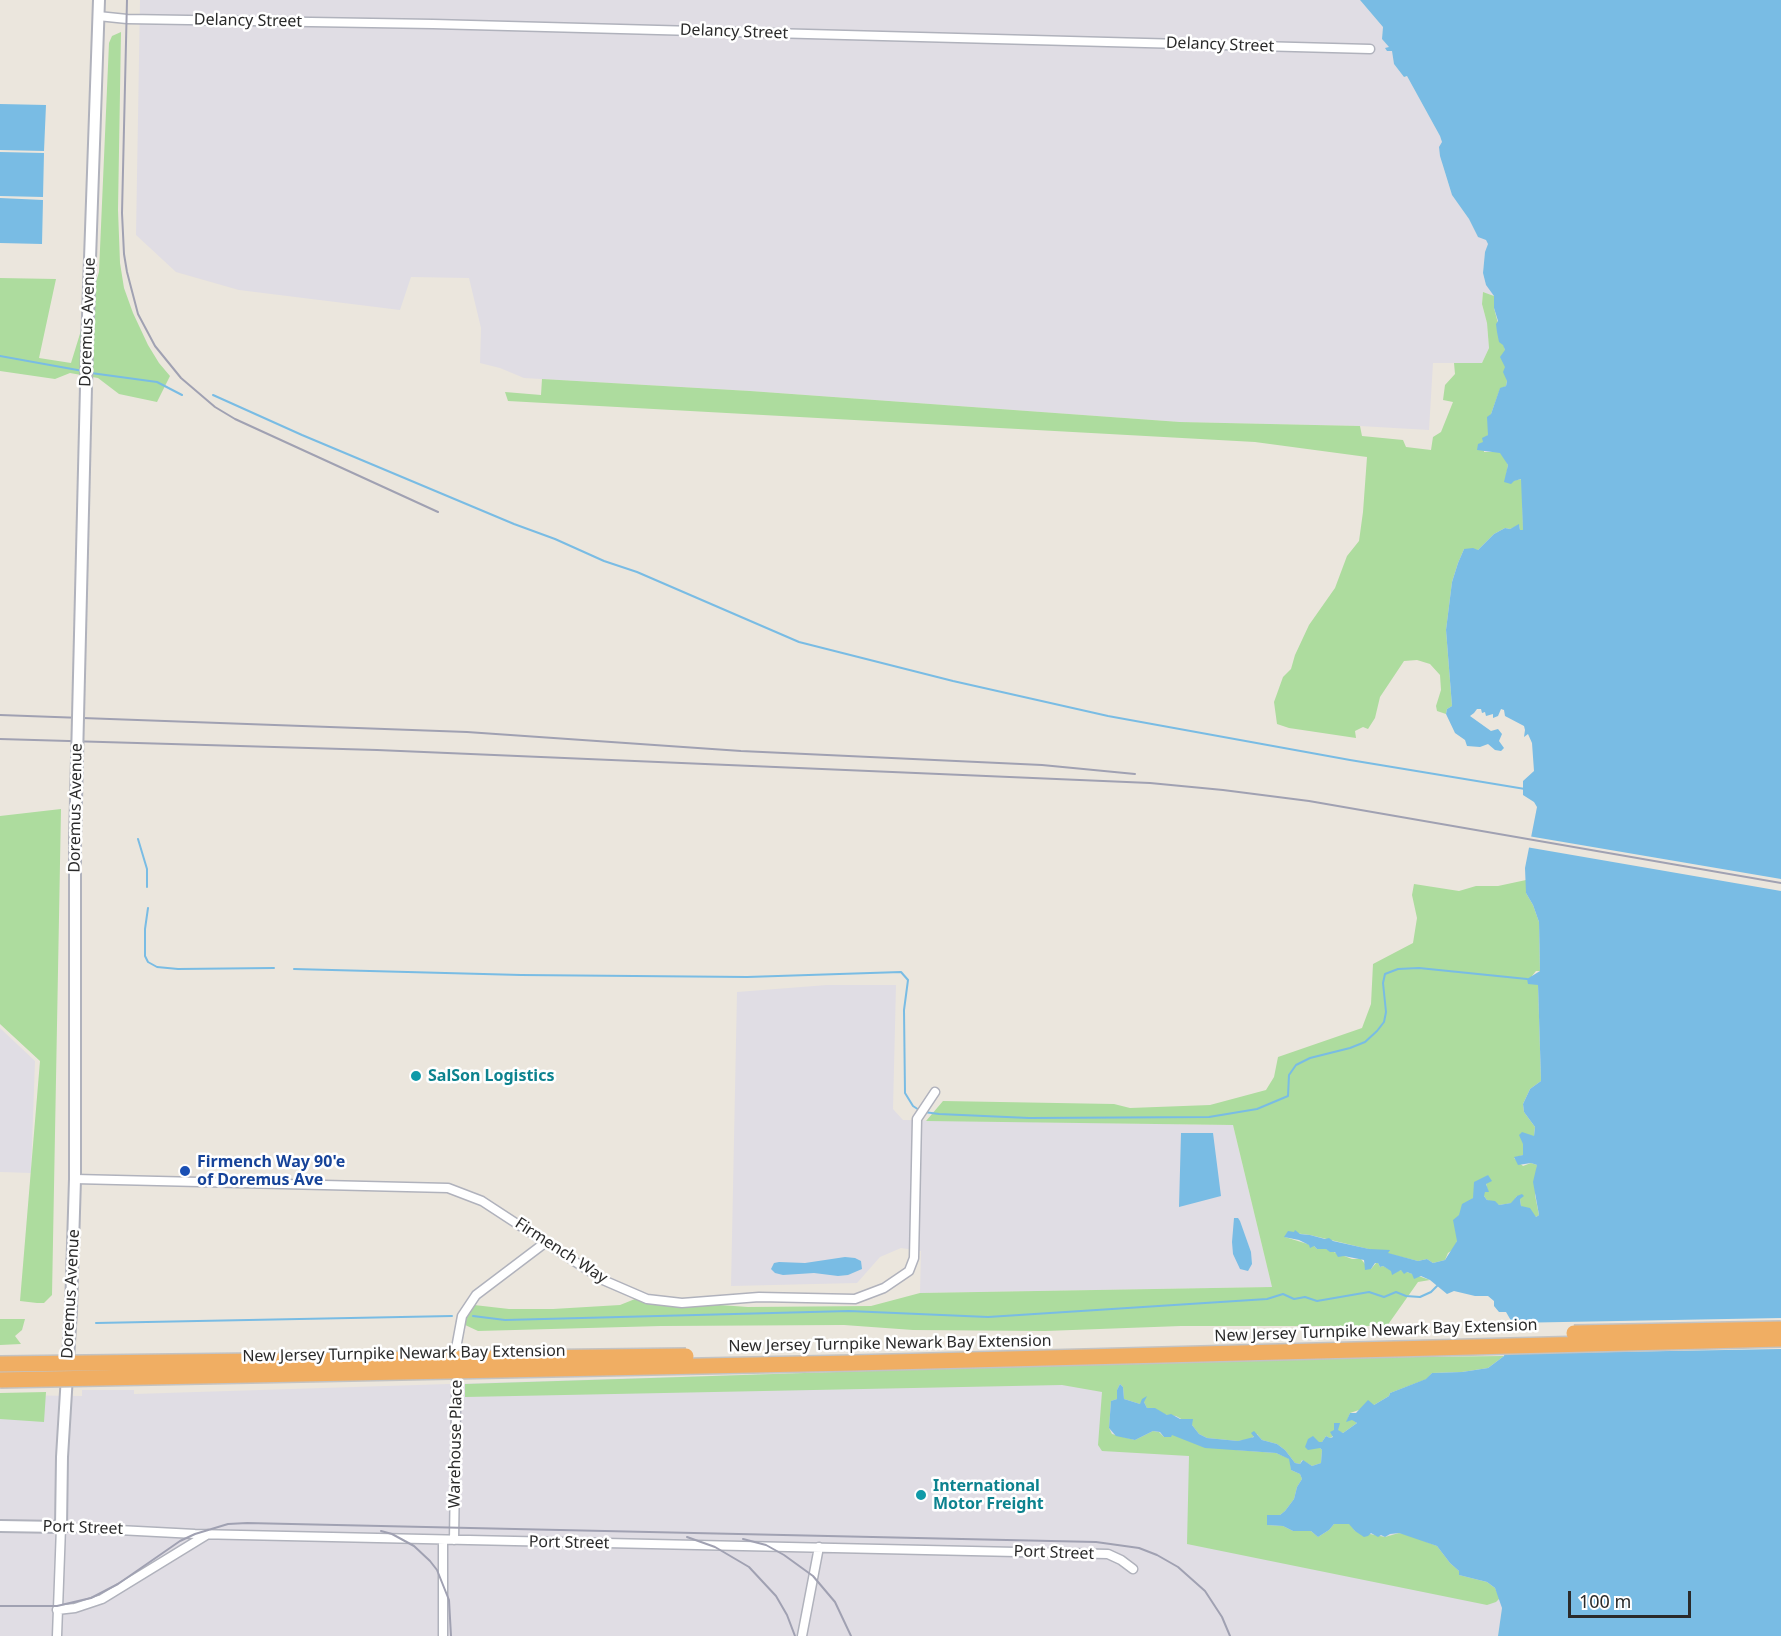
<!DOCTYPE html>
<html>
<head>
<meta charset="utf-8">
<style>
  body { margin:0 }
  #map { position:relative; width:1781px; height:1636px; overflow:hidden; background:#ebe6dd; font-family:"Noto Sans",sans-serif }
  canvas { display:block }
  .scale { position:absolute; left:1568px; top:1591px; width:123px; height:27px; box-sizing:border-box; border:3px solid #2a2a2a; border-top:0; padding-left:8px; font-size:18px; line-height:21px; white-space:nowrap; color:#2a2a2a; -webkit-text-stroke:4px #fff; paint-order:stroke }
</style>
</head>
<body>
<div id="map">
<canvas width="1781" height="1636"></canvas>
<div class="scale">100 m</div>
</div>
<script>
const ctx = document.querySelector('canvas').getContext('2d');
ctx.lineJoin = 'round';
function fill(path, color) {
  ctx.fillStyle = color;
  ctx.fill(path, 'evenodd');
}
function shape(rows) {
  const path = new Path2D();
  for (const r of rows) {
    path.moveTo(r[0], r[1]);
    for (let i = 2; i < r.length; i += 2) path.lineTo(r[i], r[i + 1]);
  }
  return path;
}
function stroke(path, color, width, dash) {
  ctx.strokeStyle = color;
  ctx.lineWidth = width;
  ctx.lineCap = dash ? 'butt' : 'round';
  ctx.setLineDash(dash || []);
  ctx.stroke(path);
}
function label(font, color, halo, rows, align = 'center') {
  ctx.font = font + ' "Noto Sans",sans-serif';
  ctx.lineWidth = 5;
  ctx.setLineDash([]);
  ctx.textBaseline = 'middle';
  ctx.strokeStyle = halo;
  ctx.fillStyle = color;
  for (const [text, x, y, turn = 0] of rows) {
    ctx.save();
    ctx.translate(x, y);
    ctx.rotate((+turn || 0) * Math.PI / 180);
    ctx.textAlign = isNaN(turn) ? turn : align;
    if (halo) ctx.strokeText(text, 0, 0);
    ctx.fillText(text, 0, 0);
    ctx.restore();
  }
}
fill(shape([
  [140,0,1360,0,1383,27,1382,39,1392,50,1394,64,1404,77,1407,76,1440,136,1442,142,1442,163,1452,195,1469,219,1478,237,1486,240,1488,244,1485,252,1483,273,1486,285,1494,296,1483,292,1482,304,1487,323,1489,348,1482,363,1433,363,1429,430,1360,426,1180,422,750,391,524,378,500,368,480,363,481,328,469,278,411,277,400,310,239,290,176,272,136,235],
  [827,985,896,985,893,1109,903,1120,1233,1125,1272,1287,920,1293,921,1251,901,1248,880,1257,857,1283,731,1286,737,992],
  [0,1028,35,1061,31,1173,0,1172],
  [1237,1359,1500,1598,1502,1608,1498,1636,0,1636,0,1395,82,1396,82,1390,134,1390,134,1394]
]), '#e0dde4');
fill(shape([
  [121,32,118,210,120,263,124,288,133,313,148,345,159,363,170,376,157,402,119,394,98,378,70,373,55,379,0,371,0,278,56,279,39,358,71,363,99,272,109,43,112,36],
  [1483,292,1494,296,1494,308,1505,350,1507,381,1506,386,1500,389,1491,414,1488,435,1484,442,1484,452,1500,452,1506,460,1508,465,1505,482,1522,479,1523,530,1520,530,1519,525,1510,529,1505,528,1494,534,1478,550,1464,549,1458,563,1452,582,1446,630,1452,706,1447,709,1446,714,1437,711,1436,706,1441,690,1440,675,1430,664,1417,660,1404,661,1380,697,1375,718,1368,729,1363,727,1355,731,1356,738,1289,728,1277,724,1274,702,1283,677,1291,669,1295,655,1309,625,1335,588,1347,556,1359,541,1363,512,1367,457,1255,442,508,401,505,392,541,395,542,379,750,391,1180,422,1360,426,1362,436,1403,440,1406,447,1431,450,1433,437,1441,432,1453,402,1443,400,1445,385,1455,374,1454,363,1482,363,1489,348,1487,323,1482,304],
  [61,809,52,1295,44,1303,37,1303,20,1301,40,1061,0,1024,0,816],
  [1526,880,1526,893,1533,905,1539,922,1540,971,1536,971,1532,976,1538,984,1541,1081,1530,1089,1523,1104,1524,1112,1535,1127,1534,1136,1523,1144,1523,1155,1514,1158,1523,1166,1531,1163,1537,1165,1535,1195,1539,1215,1536,1217,1521,1206,1520,1199,1517,1196,1512,1203,1499,1205,1487,1200,1484,1196,1484,1192,1488,1192,1486,1183,1488,1175,1473,1198,1454,1249,1448,1253,1445,1260,1433,1263,1427,1259,1418,1261,1310,1235,1294,1233,1285,1237,1314,1246,1317,1249,1326,1249,1352,1259,1361,1259,1365,1264,1365,1269,1371,1269,1376,1263,1378,1263,1380,1267,1383,1266,1395,1272,1401,1270,1430,1280,1418,1282,1387,1326,1181,1326,1045,1331,913,1330,844,1325,661,1326,478,1331,463,1324,474,1305,509,1309,553,1309,620,1305,635,1299,748,1307,871,1306,920,1293,1272,1287,1233,1125,926,1121,943,1101,1114,1104,1130,1108,1210,1105,1266,1090,1274,1077,1278,1057,1362,1028,1371,1004,1373,964,1413,943,1417,918,1412,895,1414,884,1459,891,1476,886,1498,886],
  [0,1319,25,1319,22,1330,15,1336,21,1344,0,1345],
  [1504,1356,1488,1368,1462,1372,1432,1373,1427,1379,1390,1393,1389,1396,1374,1405,1350,1413,1347,1421,1352,1419,1357,1423,1343,1433,1335,1430,1333,1436,1330,1438,1326,1436,1322,1442,1319,1442,1320,1448,1322,1450,1321,1463,1312,1466,1302,1460,1300,1464,1295,1463,1285,1450,1277,1444,1262,1440,1257,1434,1250,1439,1238,1441,1207,1438,1199,1434,1192,1425,1176,1416,1167,1415,1147,1408,1144,1402,1140,1404,1124,1399,1123,1387,1120,1384,1117,1390,1117,1399,1111,1401,1109,1428,1112,1434,1135,1440,1153,1431,1159,1432,1164,1437,1172,1434,1236,1450,1276,1453,1290,1459,1291,1470,1300,1474,1302,1479,1297,1487,1294,1499,1285,1511,1280,1515,1271,1516,1267,1525,1283,1526,1293,1531,1311,1531,1318,1537,1329,1530,1334,1524,1341,1523,1350,1524,1355,1531,1385,1537,1399,1533,1409,1535,1437,1546,1450,1563,1459,1571,1459,1575,1487,1582,1495,1588,1500,1598,1496,1602,1487,1605,1187,1544,1189,1456,1102,1451,1098,1445,1102,1392,1062,1385,465,1397,465,1384,1237,1359],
  [46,1392,44,1422,0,1419,0,1393]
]), '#addc9e');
fill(shape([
  [1360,0,1781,0,1781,1636,1498,1636,1502,1608,1495,1588,1487,1582,1459,1575,1459,1571,1450,1563,1437,1546,1399,1533,1390,1534,1385,1537,1381,1535,1378,1537,1371,1533,1368,1536,1364,1537,1355,1531,1349,1524,1334,1524,1329,1530,1318,1537,1311,1531,1293,1531,1283,1526,1267,1525,1267,1515,1280,1515,1285,1511,1294,1499,1297,1487,1302,1479,1300,1474,1291,1470,1289,1459,1276,1453,1205,1448,1172,1435,1171,1437,1164,1437,1160,1432,1153,1431,1135,1440,1116,1436,1109,1428,1111,1401,1117,1399,1117,1390,1120,1384,1123,1387,1124,1399,1140,1404,1142,1399,1147,1396,1144,1402,1147,1408,1155,1408,1167,1415,1171,1414,1180,1419,1193,1419,1192,1425,1199,1434,1207,1438,1238,1441,1254,1437,1251,1433,1254,1431,1262,1440,1277,1444,1285,1450,1295,1463,1300,1464,1303,1460,1312,1466,1321,1463,1322,1450,1320,1448,1308,1450,1305,1447,1308,1439,1313,1436,1319,1442,1322,1442,1326,1436,1330,1438,1333,1437,1330,1432,1334,1430,1334,1423,1340,1423,1338,1430,1343,1433,1357,1423,1352,1420,1346,1422,1350,1413,1356,1413,1368,1400,1374,1405,1389,1396,1390,1393,1426,1379,1432,1373,1462,1372,1488,1368,1504,1356,1513,1324,1506,1312,1499,1312,1494,1306,1494,1301,1488,1296,1475,1296,1454,1291,1447,1294,1430,1280,1421,1276,1414,1279,1412,1274,1407,1272,1404,1274,1401,1270,1392,1275,1391,1271,1383,1266,1380,1267,1378,1263,1375,1263,1371,1269,1365,1270,1364,1260,1344,1256,1338,1257,1335,1252,1330,1252,1326,1249,1317,1249,1314,1246,1310,1248,1309,1245,1299,1240,1284,1237,1288,1231,1294,1232,1295,1230,1300,1234,1310,1235,1325,1239,1329,1238,1333,1241,1369,1249,1390,1250,1388,1253,1418,1261,1427,1259,1433,1263,1445,1260,1457,1241,1453,1220,1459,1215,1462,1204,1473,1198,1474,1182,1488,1175,1492,1181,1486,1184,1489,1192,1485,1192,1484,1196,1487,1200,1495,1201,1499,1205,1511,1203,1517,1196,1522,1194,1524,1196,1520,1199,1521,1206,1530,1208,1536,1217,1539,1215,1533,1182,1537,1165,1531,1163,1518,1165,1514,1157,1523,1155,1523,1144,1519,1135,1522,1132,1534,1136,1535,1127,1524,1112,1523,1104,1530,1089,1541,1081,1538,985,1528,984,1527,979,1540,971,1539,922,1533,905,1526,893,1525,868,1537,807,1534,802,1523,795,1523,781,1534,771,1532,743,1528,734,1524,737,1525,730,1524,726,1505,716,1504,710,1501,709,1498,716,1493,718,1493,714,1486,716,1485,712,1482,713,1481,709,1477,709,1474,713,1470,716,1491,731,1498,729,1502,734,1499,741,1504,748,1501,751,1495,750,1488,744,1480,747,1467,746,1465,740,1455,733,1446,714,1447,709,1452,706,1446,630,1452,582,1458,563,1464,549,1473,548,1478,550,1494,534,1505,528,1510,529,1519,524,1520,530,1523,530,1521,479,1514,481,1511,484,1504,482,1508,465,1500,453,1477,450,1478,444,1483,442,1482,438,1488,435,1487,417,1491,414,1500,388,1506,386,1507,381,1503,372,1505,367,1500,357,1505,350,1503,345,1499,342,1497,332,1496,324,1498,321,1494,308,1494,296,1486,285,1483,273,1485,252,1488,244,1486,240,1478,237,1469,219,1452,195,1440,156,1439,147,1442,142,1440,136,1407,76,1404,77,1394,64,1392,51,1387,51,1385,48,1389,47,1382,39,1383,27],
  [0,104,46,105,44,151,0,150],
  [0,152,44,153,43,197,0,196],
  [0,198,43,200,42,244,0,243],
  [1181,1133,1213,1133,1221,1196,1179,1207],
  [1234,1218,1238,1218,1240,1221,1251,1252,1252,1264,1248,1271,1240,1269,1233,1254,1232,1242],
  [845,1257,855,1258,861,1261,862,1269,848,1275,838,1276,814,1273,783,1275,775,1273,771,1269,774,1263,779,1262,805,1263]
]), '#79bce4');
fill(shape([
  [1528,836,1781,879,1781,891,1526,847],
  [1781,1318,1781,1349,1502,1354,1509,1323]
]), '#ebe6dd');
stroke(shape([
  [0,356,83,371],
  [91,373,157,382,182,395],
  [213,395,302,435,514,524,555,539,604,561,637,572,799,642,953,681,1108,716,1350,760,1525,789],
  [138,839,147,869,147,887],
  [148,908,145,929,145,956,148,962,157,967,178,969,274,968],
  [294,969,521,975,747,977,901,972,908,980,904,1010,905,1093,913,1106,919,1110],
  [924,1112,939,1114,1029,1118,1209,1117,1257,1109,1288,1096,1289,1075,1296,1065,1310,1058,1350,1048,1365,1042,1377,1031,1384,1022,1386,1012,1383,983,1385,974,1398,969,1419,968,1527,979],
  [473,1316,505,1320,849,1311,988,1317,1267,1299,1283,1294,1294,1299,1305,1297,1317,1301,1369,1292,1384,1297,1396,1292,1406,1296,1420,1297,1431,1292,1437,1286],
  [96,1323,452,1316]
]), '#79bce4', 2);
const minor = shape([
  [98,16,127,19,433,24,1370,49],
  [75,1179,448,1188,482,1201,603,1280,647,1299,682,1303,759,1297,855,1299,884,1288,909,1271,914,1258,917,1119,935,1092],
  [454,1540,457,1343,462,1316,476,1295,546,1242],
  [57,1610,75,1608,102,1599,208,1534],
  [57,1636,61,1527,195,1534,1108,1554,1121,1560,1133,1569],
  [443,1636,443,1540],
  [802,1636,819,1547]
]);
const secondary = shape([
  [87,345,99,0],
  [0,1526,61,1527,62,1457,71,1310,75,1179,75,841]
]);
stroke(minor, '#b0b2bc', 11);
stroke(secondary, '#b0b2bc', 14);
stroke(minor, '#fff', 8);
stroke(secondary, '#fff', 10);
stroke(shape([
  [127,0,122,213,124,254,127,272,138,314,155,346,181,378,215,407,235,419,438,512],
  [0,715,467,732,741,751,1042,765,1135,774],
  [0,739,377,750,1150,783,1223,790,1309,801,1781,883],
  [381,1531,392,1534,414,1546,430,1561,437,1570,449,1600,451,1636],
  [687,1537,715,1547,749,1567,776,1596,787,1615,795,1636],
  [743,1539,766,1545,784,1555,813,1576,835,1602,851,1636],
  [0,1606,57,1606,91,1598,118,1584,180,1541,195,1534,228,1524,247,1523,1096,1542,1139,1548,1157,1555,1178,1567,1205,1591,1222,1617,1230,1636]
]), '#a0a1b2', 2);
const secondaryBridge = shape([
  [75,841,87,345]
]);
const motorwayBridge = shape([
  [1574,1333,1781,1329],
  [0,1364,686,1356],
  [0,1380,853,1363,1781,1339]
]);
stroke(secondaryBridge, '#b0b2bc', 14, []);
stroke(motorwayBridge, '#c3c3c3', 18, []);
stroke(secondaryBridge, '#fff', 10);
stroke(motorwayBridge, '#f0ae63', 15);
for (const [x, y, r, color] of [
  [416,1076,6,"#0f9aa8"],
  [185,1171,6,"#1a4fb4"],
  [921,1495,6,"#0f9aa8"]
]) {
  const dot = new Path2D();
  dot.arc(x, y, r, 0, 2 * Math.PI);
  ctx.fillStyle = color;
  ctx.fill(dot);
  stroke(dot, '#fff', 2);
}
label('16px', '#2a2a2a', '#fff', [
  ["Delancy Street",248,21,1],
  ["Delancy Street",734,32,2],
  ["Delancy Street",1220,45,2],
  ["Doremus Avenue",88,322,-88],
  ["Doremus Avenue",76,808,-89],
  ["Firmench Way",561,1251,33],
  ["Doremus Avenue",71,1294,-87],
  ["New Jersey Turnpike Newark Bay Extension",1376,1331,-2],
  ["New Jersey Turnpike Newark Bay Extension",890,1344,-1],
  ["New Jersey Turnpike Newark Bay Extension",404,1354,-1],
  ["Warehouse Place",456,1444,-89],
  ["Port Street",83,1528,2],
  ["Port Street",569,1543,1],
  ["Port Street",1054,1553,2]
]);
label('bold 16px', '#0d838f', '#fff', [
  ["SalSon Logistics",428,1076],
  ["International",933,1486],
  ["Motor Freight",933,1504]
], 'left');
label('bold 16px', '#164399', '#fff', [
  ["Firmench Way 90'e",197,1162],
  ["of Doremus Ave",197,1180]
], 'left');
</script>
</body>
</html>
